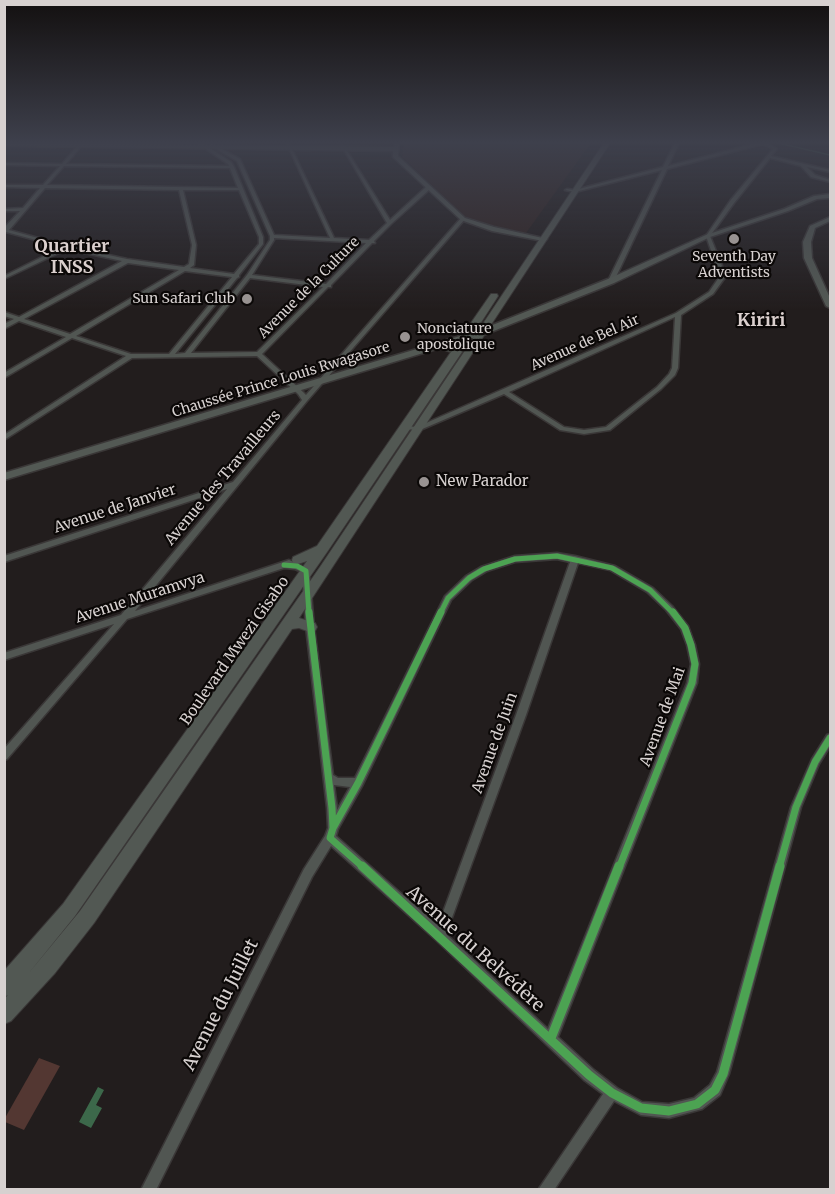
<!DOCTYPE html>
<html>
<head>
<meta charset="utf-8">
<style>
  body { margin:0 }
  #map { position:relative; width:835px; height:1194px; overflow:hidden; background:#221d1d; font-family:Merriweather,serif }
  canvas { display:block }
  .frame { position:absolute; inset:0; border:6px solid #d7d1d0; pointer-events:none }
</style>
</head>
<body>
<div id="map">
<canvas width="835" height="1194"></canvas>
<div class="frame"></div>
</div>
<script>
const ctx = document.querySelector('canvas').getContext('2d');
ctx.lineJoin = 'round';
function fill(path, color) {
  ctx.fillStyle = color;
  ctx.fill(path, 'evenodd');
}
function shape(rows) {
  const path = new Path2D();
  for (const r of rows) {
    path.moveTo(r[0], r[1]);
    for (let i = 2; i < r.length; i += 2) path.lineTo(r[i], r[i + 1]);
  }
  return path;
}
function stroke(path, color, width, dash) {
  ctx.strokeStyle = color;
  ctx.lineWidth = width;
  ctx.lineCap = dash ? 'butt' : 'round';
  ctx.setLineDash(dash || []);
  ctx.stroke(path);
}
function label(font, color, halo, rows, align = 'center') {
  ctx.font = font + ' Merriweather,serif';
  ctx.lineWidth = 4.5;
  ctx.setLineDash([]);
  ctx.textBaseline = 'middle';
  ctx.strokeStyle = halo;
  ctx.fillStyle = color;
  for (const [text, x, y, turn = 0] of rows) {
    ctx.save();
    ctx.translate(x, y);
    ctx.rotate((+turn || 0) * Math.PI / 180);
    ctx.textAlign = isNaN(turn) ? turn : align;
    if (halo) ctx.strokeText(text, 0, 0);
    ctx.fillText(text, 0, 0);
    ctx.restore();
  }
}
fill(shape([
  [404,143,591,143,526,233,478,223,465,217,402,157]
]), '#2f211f');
fill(shape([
  [39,1058,60,1066,24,1130,5,1122,5,1118]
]), '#533732');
fill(shape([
  [98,1087,104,1090,96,1105,102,1108,91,1128,79,1122]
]), '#3c684a');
stroke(shape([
  [778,143,830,155]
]), '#3c684a', 1.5);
const street = shape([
  [80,143,84,143,66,164,229,166,228,164,197,143,202,143,231,162,234,167,263,237,263,244,239,275,239,277,237,278,175,354,185,353,247,275,270,240,270,236,237,161,211,146,211,144,213,144,240,159,274,235,330,238,287,144,290,145,334,238,369,240,387,223,341,145,344,146,390,220,426,187,430,187,430,189,391,224,374,241,375,243,372,243,331,285,331,287,328,287,262,354,303,392,306,395,461,218,465,219,307,401,135,611,289,560,309,569,314,627,333,775,338,778,355,778,445,596,466,576,481,567,515,556,557,553,575,556,615,566,653,588,672,606,688,626,695,645,699,664,697,683,558,1037,594,1070,617,1088,642,1102,669,1104,694,1098,710,1085,717,1072,791,807,812,759,827,735,830,734,830,746,819,764,801,807,729,1074,720,1095,702,1109,669,1118,641,1115,614,1101,554,1190,538,1190,603,1094,584,1080,436,940,331,846,312,877,156,1190,141,1190,304,869,325,836,328,828,327,808,306,627,302,572,295,569,284,568,127,619,7,759,4,760,4,749,114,624,4,660,4,653,121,615,227,489,4,562,4,556,233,482,302,400,298,394,257,356,132,358,4,440,4,435,126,356,72,338,4,378,4,373,66,337,19,321,4,329,4,324,14,319,4,316,4,312,19,317,122,261,67,249,4,279,4,276,62,247,6,232,4,233,4,228,20,211,4,211,4,209,23,208,40,188,4,187,4,185,43,185,60,166,4,165,4,163,62,164,80,143],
  [64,166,230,168,238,188,47,185,64,166],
  [45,188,179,190,192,245,189,264,184,267,127,259,67,246,9,230,45,188],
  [183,190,239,190,259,237,259,244,234,274,190,268,194,265,196,245,183,190],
  [274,238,366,243,326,284,252,275,274,240,274,238],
  [128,263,179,270,70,334,24,319,128,263],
  [185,271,232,277,169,354,131,354,76,336,185,271],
  [250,278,323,287,257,352,191,353,250,278],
  [557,559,570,562,516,715,438,926,336,836,338,829,362,786,451,600,472,580,487,571,515,562,557,559],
  [578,563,610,570,647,592,666,610,681,629,687,645,691,664,687,683,548,1029,446,934,526,715,578,563],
  [334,785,350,787,337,810,337,808,334,785],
  [675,143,679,143,668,166,757,143,767,143,777,149,771,156,830,170,830,172,807,167,815,175,830,180,830,182,811,177,801,166,770,158,734,203,710,236,726,276,713,294,681,315,678,368,675,375,661,389,610,430,584,434,560,430,504,394,420,430,403,429,403,427,405,426,417,427,676,313,709,292,720,276,706,236,730,201,773,149,763,144,667,169,614,281,611,283,608,281,662,170,575,192,565,190,567,189,575,190,663,167,675,143],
  [675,317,672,368,669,374,657,387,606,427,584,430,564,427,509,392,675,317]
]);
const secondary = shape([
  [4,143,394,147,395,143,399,143,398,156,465,218,494,227,547,239,543,241,492,231,461,220,393,157,393,151,4,146,4,143],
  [830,194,830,198,817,199,788,211,710,237,614,283,486,334,4,480,4,473,480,330,608,279,706,235,784,209,814,196,830,194],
  [830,217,830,221,815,228,811,242,812,258,830,298,830,308,826,306,804,258,803,242,810,226,830,217]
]);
const primary = shape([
  [604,143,610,143,299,618,315,623,317,627,315,631,310,632,299,628,292,629,94,923,55,973,11,1021,4,1024,4,999,8,995,4,997,4,971,63,904,307,561,298,564,293,563,292,560,293,557,317,546,451,352,436,348,436,344,455,346,491,294,497,294,498,296,462,352,327,552,75,916,28,974,80,911,320,567,604,143]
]);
stroke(street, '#3a3737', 3);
stroke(secondary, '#3a3737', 3);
stroke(primary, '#3a3737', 2);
fill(street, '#515652');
fill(secondary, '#535954');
fill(primary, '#525853');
stroke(shape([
  [284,565,297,566,306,571,309,614],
  [440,614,448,598,469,578,484,569,515,559,557,556,612,568,650,590,674,614]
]), '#4ca352', 5);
stroke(shape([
  [309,612,332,808,333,828,330,838,364,868],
  [333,828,358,783,441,612],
  [619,868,692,683,695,664,691,645,685,628,673,612],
  [779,868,796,807,815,762,830,738]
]), '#4ca352', 7);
stroke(shape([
  [362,866,589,1075,612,1093,641,1108,669,1111,697,1104,715,1090,723,1074,780,866],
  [551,1038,619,866]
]), '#4ca352', 9);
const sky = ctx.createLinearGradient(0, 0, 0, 310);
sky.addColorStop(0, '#131010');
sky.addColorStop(0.46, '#3e404c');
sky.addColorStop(1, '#3e404c00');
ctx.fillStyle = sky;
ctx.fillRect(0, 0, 835, 310);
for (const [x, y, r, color] of [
  [734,239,6,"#989291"],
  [247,299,6,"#989291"],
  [405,337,6,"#989291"],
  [424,482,6,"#989291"]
]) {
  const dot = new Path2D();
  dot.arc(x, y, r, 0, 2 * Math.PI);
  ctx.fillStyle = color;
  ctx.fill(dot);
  stroke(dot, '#0b0807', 2);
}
label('14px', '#d7d1d0', '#0b0807', [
  ["Seventh Day",734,257],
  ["Adventists",734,273],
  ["Sun Safari Club",235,299,"right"],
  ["Nonciature",417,329,"left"],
  ["apostolique",417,345,"left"]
]);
label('14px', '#d7d1d0', '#0b0807', [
  ["Avenue de la Culture",309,288,-45],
  ["Avenue de Bel Air",585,343,-24],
  ["Chaussée Prince Louis Rwagasore",281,380,-17]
]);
label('15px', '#d7d1d0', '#0b0807', [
  ["Avenue des Travailleurs",223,478,-50],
  ["Avenue de Janvier",115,509,-18],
  ["Avenue Muramvya",140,598,-18],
  ["Boulevard Mwezi Gisabo",235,651,-55],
  ["Avenue de Mai",663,717,-70],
  ["Avenue de Juin",495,743,-70]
]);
label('15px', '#d7d1d0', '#0b0807', [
  ["New Parador",436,482]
], 'left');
label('bold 18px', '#dbd0ce', '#0b0807', [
  ["Quartier",72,247],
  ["INSS",72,268],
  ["Kiriri",761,321]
]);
label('18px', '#d7d1d0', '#0b0807', [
  ["Avenue du Belvédère",475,949,42],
  ["Avenue du Juillet",221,1005,-63]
]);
</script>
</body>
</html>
